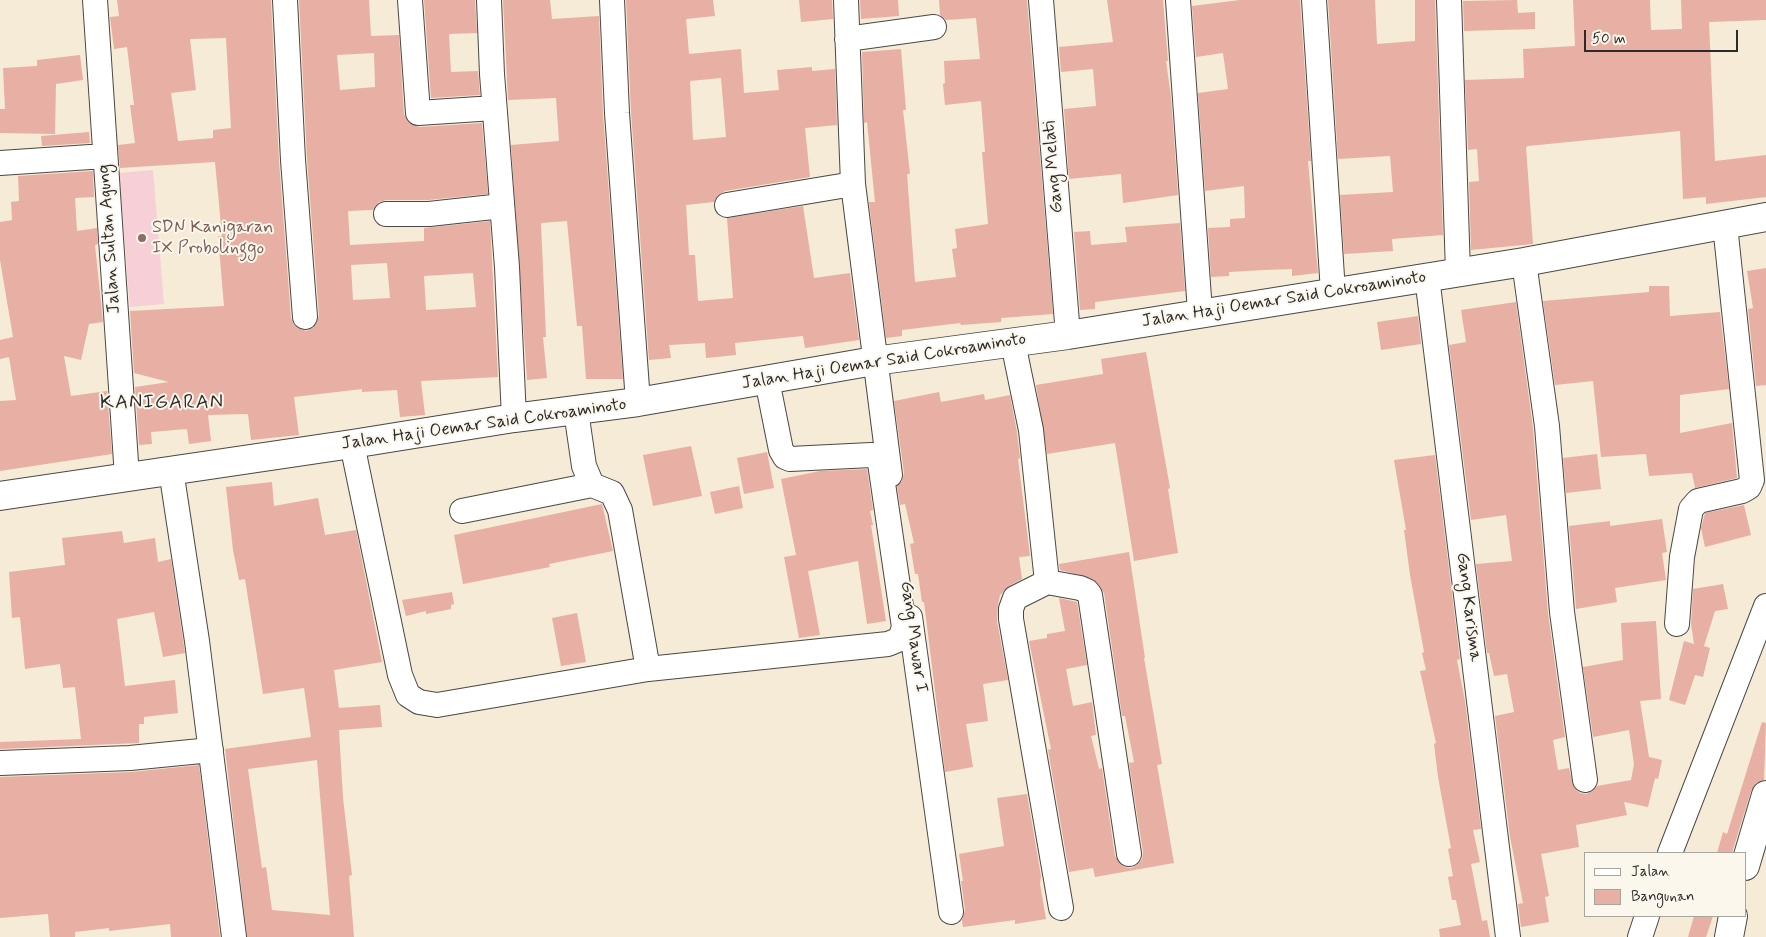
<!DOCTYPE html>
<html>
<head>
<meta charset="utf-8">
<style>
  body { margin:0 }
  #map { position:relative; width:1766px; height:937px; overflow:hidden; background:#f6ebd6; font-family:Mynerve,sans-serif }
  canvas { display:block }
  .legend { position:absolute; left:1584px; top:852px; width:162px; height:65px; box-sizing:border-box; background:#fbf7ec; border:1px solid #a8a59f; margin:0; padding:6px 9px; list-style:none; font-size:15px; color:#2b2b2b }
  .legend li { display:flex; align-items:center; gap:10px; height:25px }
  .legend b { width:25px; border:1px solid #a8a59f }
  .scale { position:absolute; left:1584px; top:30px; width:154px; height:22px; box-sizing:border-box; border:2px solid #2b2b2b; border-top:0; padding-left:6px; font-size:15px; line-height:18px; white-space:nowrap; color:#2b2b2b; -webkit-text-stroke:4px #fbf7ec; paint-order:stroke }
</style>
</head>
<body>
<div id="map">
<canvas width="1766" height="937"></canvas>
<ul class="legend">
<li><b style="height:6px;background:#fff"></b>Jalan</li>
<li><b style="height:14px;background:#e8afa4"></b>Bangunan</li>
</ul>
<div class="scale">50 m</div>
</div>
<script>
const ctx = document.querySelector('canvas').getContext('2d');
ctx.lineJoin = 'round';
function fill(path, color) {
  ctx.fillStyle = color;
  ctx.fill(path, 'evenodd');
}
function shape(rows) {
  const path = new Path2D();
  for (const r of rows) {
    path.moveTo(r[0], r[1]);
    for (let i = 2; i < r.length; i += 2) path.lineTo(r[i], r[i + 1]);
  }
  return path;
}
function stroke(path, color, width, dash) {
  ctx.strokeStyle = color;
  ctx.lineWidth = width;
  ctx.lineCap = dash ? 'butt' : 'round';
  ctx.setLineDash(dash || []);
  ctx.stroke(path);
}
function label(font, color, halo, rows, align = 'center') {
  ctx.font = font + ' Mynerve,sans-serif';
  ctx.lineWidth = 4;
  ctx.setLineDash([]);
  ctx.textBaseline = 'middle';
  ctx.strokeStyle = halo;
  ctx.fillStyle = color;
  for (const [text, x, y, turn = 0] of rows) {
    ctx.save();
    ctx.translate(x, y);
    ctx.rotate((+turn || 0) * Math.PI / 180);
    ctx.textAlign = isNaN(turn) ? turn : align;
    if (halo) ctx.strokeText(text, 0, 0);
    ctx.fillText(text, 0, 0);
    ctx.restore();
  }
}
fill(shape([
  [153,170,164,304,130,307,119,173]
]), '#f6cfd7');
fill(shape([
  [117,0,271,0,279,161,291,318,294,325,306,331,313,328,319,316,307,159,299,0,369,0,371,36,399,35,404,114,407,121,419,127,482,123,488,194,428,200,386,200,379,202,373,210,348,211,350,245,424,241,424,228,490,221,498,377,421,381,425,415,400,417,397,390,362,392,362,389,294,397,299,435,251,440,248,414,208,415,211,441,189,444,187,429,151,432,152,444,139,445,135,387,169,382,134,373,130,311,224,306,218,236,222,236,215,162,120,168,118,145,135,143,130,105,134,105,127,47,114,49,110,17,119,16],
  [226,38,231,128,213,130,213,138,178,141,171,93,196,90,190,39],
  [374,53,375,87,340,90,337,55],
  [387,263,390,298,353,300,351,265],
  [473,273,476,307,426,310,424,276],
  [424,0,475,0,477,33,449,34,451,72,478,71,480,95,431,98],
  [503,0,550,0,552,19,599,16,603,114,623,379,586,379,582,326,577,326,567,221,541,223,546,337,543,337,547,378,527,380,511,145,559,141,556,98,508,100],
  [626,0,713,0,715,16,686,19,689,54,741,49,744,93,779,90,777,70,812,67,812,71,835,69,837,125,805,128,810,177,725,191,718,195,714,202,686,205,689,255,695,255,698,301,733,298,727,218,803,206,814,278,850,273,859,340,805,348,803,336,735,343,736,355,706,358,705,343,669,345,671,358,649,360,631,112],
  [721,78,726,137,693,140,690,81],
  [799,0,832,0,833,19,801,22],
  [860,0,898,0,899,16,861,19],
  [939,0,1027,0,1053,314,1001,318,1001,322,961,325,960,323,902,330,902,336,886,338,869,202,875,202,867,122,864,123,862,52,901,49,906,110,903,110,910,174,907,174,915,282,956,277,952,249,957,248,955,229,988,224,982,152,985,152,981,101,945,105,943,84,945,83,944,61,980,59,976,18,946,20,940,15],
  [1107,0,1163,0,1168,61,1166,61,1171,97,1178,195,1123,203,1121,174,1069,179,1064,109,1096,106,1093,69,1061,72,1059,47,1113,42],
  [1240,0,1300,0,1311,161,1308,161,1318,273,1292,276,1292,269,1265,270,1229,272,1229,276,1211,277,1208,228,1230,227,1230,219,1245,218,1244,186,1205,191,1198,93,1228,89,1223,53,1196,57,1192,6],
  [1328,0,1375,0,1377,44,1415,41,1415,0,1435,0,1443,235,1392,239,1393,251,1344,254,1340,195,1393,192,1390,156,1338,159],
  [1517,0,1518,13,1535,12,1535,29,1464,31,1463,1],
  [1573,0,1650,0,1651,30,1682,29,1681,0,1766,0,1766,20,1709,22,1715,161,1766,155,1766,197,1706,204,1706,197,1683,199,1680,131,1528,146,1526,147,1533,244,1471,250,1469,182,1479,181,1477,149,1468,150,1465,80,1524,78,1523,49,1575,46],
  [80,55,83,80,56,84,55,134,0,133,0,109,5,109,3,68,37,66,37,60],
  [89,132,90,143,42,146,41,136],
  [93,171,94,197,75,198,77,231,97,228,98,244,95,245,103,322,89,324,81,360,64,356,71,396,107,391,112,454,0,471,0,401,16,400,9,357,0,359,0,340,13,337,0,260,0,222,12,220,11,202,19,201,18,176],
  [1180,223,1185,291,1095,302,1095,309,1080,310,1074,232,1090,231,1091,245,1127,242,1125,227],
  [1766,268,1766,385,1756,386,1748,309,1753,308,1747,271],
  [1649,286,1669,286,1670,316,1720,312,1729,389,1680,395,1680,433,1732,423,1737,478,1695,488,1692,473,1649,476,1646,454,1601,457,1593,381,1555,385,1543,301,1649,292],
  [1516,302,1533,428,1548,613,1565,737,1553,740,1558,770,1569,768,1574,788,1580,793,1587,794,1597,786,1631,780,1634,764,1629,730,1593,737,1583,667,1623,660,1621,623,1656,621,1661,699,1640,701,1649,757,1662,760,1658,779,1655,778,1648,807,1624,802,1627,815,1576,825,1579,847,1541,854,1549,896,1545,897,1549,922,1521,927,1518,904,1523,903,1510,837,1495,716,1514,712,1507,674,1494,676,1489,653,1487,653,1476,564,1512,561,1506,515,1471,520,1449,345,1466,342,1461,310],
  [1418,316,1421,344,1381,350,1377,322],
  [1146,352,1170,488,1168,489,1178,553,1134,561,1115,443,1047,454,1036,385,1103,374,1101,359],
  [939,392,941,402,984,394,985,400,1010,395,1017,432,1020,458,1018,459,1030,556,1019,557,1022,579,1009,586,1000,595,998,605,997,621,1008,680,983,684,988,721,966,724,973,767,945,772,924,602,922,602,918,574,915,574,910,544,914,543,905,504,900,505,897,486,902,481,904,473,894,401],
  [691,446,702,496,653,506,643,455],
  [767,452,774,488,744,494,737,458],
  [1597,454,1601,489,1566,493,1563,458],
  [1435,455,1460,659,1457,660,1465,701,1481,829,1473,830,1480,862,1471,864,1482,921,1487,920,1490,937,1440,937,1439,929,1461,925,1456,900,1452,900,1448,877,1453,876,1448,849,1451,848,1438,777,1434,744,1436,743,1420,671,1426,670,1422,653,1424,652,1410,575,1404,530,1406,530,1394,460],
  [867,469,873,510,870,511,873,525,871,525,886,621,867,624,858,561,808,571,820,635,799,638,784,557,796,555,781,479,820,471],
  [272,482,274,506,318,498,325,535,356,530,382,662,334,670,339,708,380,705,382,727,339,730,343,798,352,875,349,876,354,937,247,937,225,749,311,737,304,688,263,694,245,579,239,580,233,550,226,487],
  [317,760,330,915,272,910,266,867,262,868,248,769],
  [739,486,743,508,715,514,710,492],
  [602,504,613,551,549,564,550,567,463,584,454,535],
  [1744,505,1751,535,1705,547,1701,528,1705,513],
  [1662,519,1667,552,1662,553,1666,580,1615,588,1617,602,1576,609,1569,526,1610,521,1610,526],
  [122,531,124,543,155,538,158,562,171,559,185,653,163,657,154,612,117,619,125,686,175,680,178,713,144,717,144,724,139,724,139,743,0,749,0,742,81,739,75,687,63,688,60,664,25,669,20,617,12,618,9,572,65,565,62,538],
  [1129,552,1145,658,1144,658,1162,764,1157,765,1174,863,1095,877,1093,868,1069,872,1048,750,1051,749,1029,641,1047,638,1047,634,1065,631,1059,598,1077,602,1087,665,1066,669,1073,706,1092,702,1096,735,1091,736,1099,769,1102,768,1115,856,1124,867,1131,868,1137,865,1142,859,1143,852,1129,763,1134,762,1125,716,1122,716,1104,593,1093,579,1060,570,1059,564],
  [1723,584,1728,609,1715,611,1704,646,1710,648,1703,677,1695,675,1685,705,1669,700,1684,641,1694,644,1691,624,1693,589],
  [452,592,454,604,451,605,451,609,426,614,426,611,406,616,402,600],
  [577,613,586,662,561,666,552,618],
  [1762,722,1766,723,1764,780,1756,783,1751,791,1732,853,1717,853,1723,832,1727,834],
  [199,765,220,937,171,937,170,924,109,931,109,928,75,932,75,937,50,937,48,914,0,918,0,777,131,772],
  [1027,794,1041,876,1040,884,1046,919,1015,924,1015,920,963,927,962,920,965,910,961,881,963,881,959,854,1004,846,997,798],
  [1694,916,1713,916,1706,937,1688,937]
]), '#e8afa4');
const minor = shape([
  [95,0,127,477],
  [285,0,293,160,305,317],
  [410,0,418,113,494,108],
  [489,0,492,74,507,267,514,418],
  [612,0,617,113,638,402],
  [846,0,853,184,890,475],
  [1041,0,1068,335],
  [1178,0,1200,312],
  [1314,0,1333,292],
  [1449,0,1458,272],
  [847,39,934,27],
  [0,163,105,156],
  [727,205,853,184],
  [386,214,429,214,502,206],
  [1524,262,1547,426,1562,612,1585,780],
  [1427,277,1508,937],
  [1013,343,1031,430,1047,582],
  [576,411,584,466,592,485,612,493,620,510,648,669],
  [352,444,400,675,408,695,419,702,437,705,648,669,888,644,900,639,904,627,880,463,877,458,871,455,790,459,785,457,781,450,767,380],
  [171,470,197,641,234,937],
  [462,511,592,485],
  [910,617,951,912],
  [1677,624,1682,557,1691,509,1698,501,1742,491,1749,487,1752,480,1725,225],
  [0,763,130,758,211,750],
  [1670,853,1766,606],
  [1061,908,1011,619,1011,609,1015,598,1047,582,1080,588,1087,591,1090,595,1129,854],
  [1640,937,1647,916]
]);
const major = shape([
  [0,496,352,444,514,418,638,402,874,361,1068,335,1524,262,1766,217],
  [1745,866,1766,795],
  [1729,937,1733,916]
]);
stroke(minor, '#494845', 26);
stroke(major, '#494845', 30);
stroke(minor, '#fff', 24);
stroke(major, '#fff', 28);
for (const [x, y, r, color] of [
  [142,238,5,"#8d6e63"]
]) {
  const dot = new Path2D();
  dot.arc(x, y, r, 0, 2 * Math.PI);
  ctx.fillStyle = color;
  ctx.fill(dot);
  stroke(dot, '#fbf7ec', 2);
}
label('18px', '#2b2b2b', '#fbf7ec', [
  ["Gang Melati",1054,167,-95],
  ["Jalan Sultan Agung",110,239,-94],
  ["Jalan Haji Oemar Said Cokroaminoto",1284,300,-9],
  ["Jalan Haji Oemar Said Cokroaminoto",884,362,-9],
  ["Jalan Haji Oemar Said Cokroaminoto",484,425,-8],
  ["Gang Karisma",1468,607,83],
  ["Gang Mawar I",913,637,82]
]);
label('18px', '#785e54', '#fbf7ec', [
  ["SDN Kanigaran",152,228],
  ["IX Probolinggo",152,249]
], 'left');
ctx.letterSpacing = '1px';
label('20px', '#2b2b2b', '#fbf7ec', [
  ["KANIGARAN",162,404]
]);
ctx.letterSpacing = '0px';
</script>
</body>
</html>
